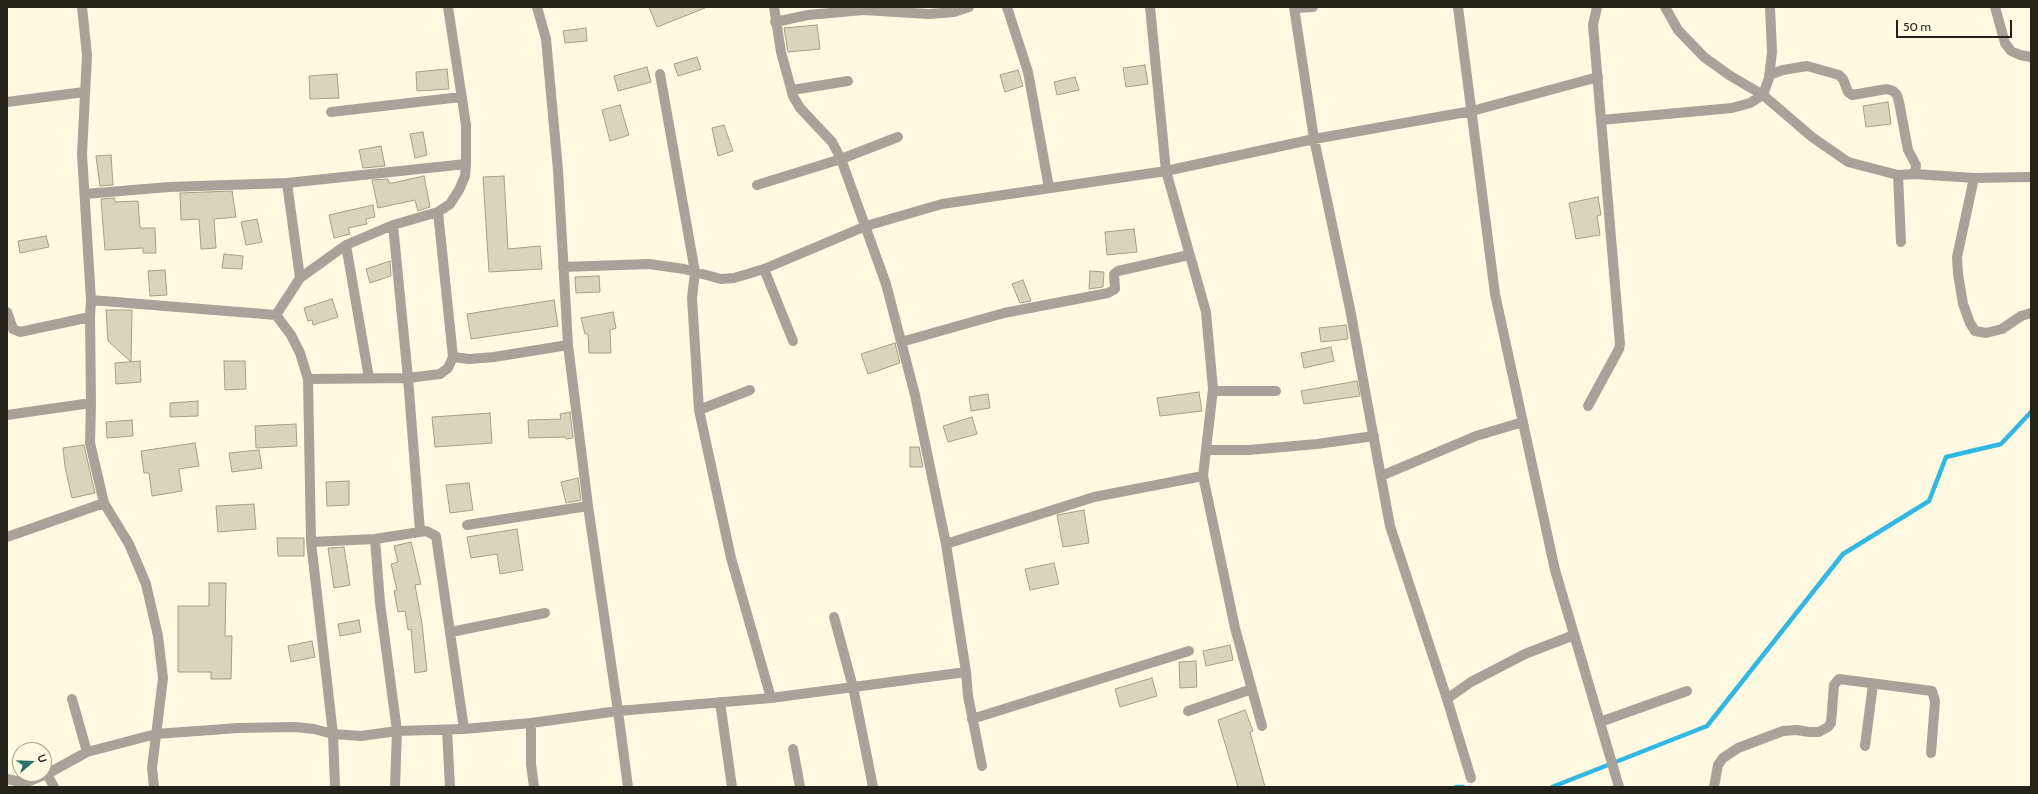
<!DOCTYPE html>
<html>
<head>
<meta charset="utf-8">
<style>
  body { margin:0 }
  #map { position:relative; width:2038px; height:794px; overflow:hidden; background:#fef9e0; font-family:Cabin,sans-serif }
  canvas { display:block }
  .frame { position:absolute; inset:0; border:8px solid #242219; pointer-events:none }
  .north { position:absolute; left:12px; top:742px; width:40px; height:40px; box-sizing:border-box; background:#fef9e0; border:1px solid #a7a390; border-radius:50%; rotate:71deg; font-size:11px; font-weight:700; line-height:16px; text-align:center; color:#242219 }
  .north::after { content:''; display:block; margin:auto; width:14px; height:18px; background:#2a726b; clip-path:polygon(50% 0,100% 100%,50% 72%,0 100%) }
  .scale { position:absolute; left:1896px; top:20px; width:116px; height:18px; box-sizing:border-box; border:2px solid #242219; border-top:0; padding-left:5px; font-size:12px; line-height:14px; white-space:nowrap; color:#242219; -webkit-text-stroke:3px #fef9e0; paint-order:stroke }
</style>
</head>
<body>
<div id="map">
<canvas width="2038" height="794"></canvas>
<div class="frame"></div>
<div class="north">U</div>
<div class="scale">50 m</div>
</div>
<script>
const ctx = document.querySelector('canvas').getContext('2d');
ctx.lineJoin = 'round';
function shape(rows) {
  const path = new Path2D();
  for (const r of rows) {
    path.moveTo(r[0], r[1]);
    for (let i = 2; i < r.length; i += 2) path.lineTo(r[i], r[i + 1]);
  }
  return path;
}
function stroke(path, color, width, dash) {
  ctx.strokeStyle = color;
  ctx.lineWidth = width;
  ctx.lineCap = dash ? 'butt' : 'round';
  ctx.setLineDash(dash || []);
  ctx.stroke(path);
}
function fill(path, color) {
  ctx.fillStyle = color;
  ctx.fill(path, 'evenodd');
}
stroke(shape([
  [1456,787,1463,787],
  [1552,787,1707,726,1843,554,1929,501,1946,457,2001,444,2031,412]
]), '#31b8e2', 4.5);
const building = shape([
  [649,7,705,7,705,8,657,27,649,7],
  [817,25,820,49,788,52,784,28,817,25],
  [586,28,587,41,565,43,563,31,586,28],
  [697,57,701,69,678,76,674,64,697,57],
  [1145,65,1148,84,1126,87,1123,68,1145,65],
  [647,67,651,82,618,91,614,76,647,67],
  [447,69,449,89,417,91,416,72,447,69],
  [1018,70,1023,86,1005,92,1000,75,1018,70],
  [337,74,339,98,310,99,309,76,337,74],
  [1075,77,1079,90,1057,95,1054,82,1075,77],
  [1888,102,1891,124,1866,127,1863,106,1888,102],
  [620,105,629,135,610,141,602,110,620,105],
  [724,125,733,151,718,156,712,128,724,125],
  [423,132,427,155,415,158,410,134,423,132],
  [381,146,385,166,363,168,359,150,381,146],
  [111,155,113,185,100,186,96,156,111,155],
  [424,176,430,207,418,211,415,200,378,208,372,180,388,179,389,183,393,183,424,176],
  [504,176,508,249,540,246,542,269,489,272,483,177,504,176],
  [232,191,236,217,214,219,216,248,201,249,199,219,181,220,180,193,232,191],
  [1598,197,1601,215,1597,216,1600,235,1576,239,1569,203,1598,197],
  [114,198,115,202,138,201,140,228,155,228,156,253,143,253,143,248,105,250,101,199,114,198],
  [373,205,375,217,366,219,367,224,348,228,350,234,334,238,329,215,373,205],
  [257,219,262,242,246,245,241,222,257,219],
  [1134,229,1137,252,1107,255,1105,232,1134,229],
  [46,236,49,247,20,253,18,241,46,236],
  [224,254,243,256,242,269,222,268,224,254],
  [390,261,391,276,370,283,366,269,390,261],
  [165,270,167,295,150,296,148,271,165,270],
  [1090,271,1104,272,1103,287,1089,289,1090,271],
  [599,276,600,292,576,293,575,277,599,276],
  [1023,280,1031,301,1020,303,1012,284,1023,280],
  [332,299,338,317,313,325,312,320,308,321,304,308,332,299],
  [554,300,558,326,471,339,467,314,554,300],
  [106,310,132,310,131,362,108,341,106,310],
  [613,312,616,328,610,330,611,353,589,353,588,334,585,334,581,318,613,312],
  [1346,325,1348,339,1321,342,1319,328,1346,325],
  [895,343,900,363,868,374,861,354,895,343],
  [1331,347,1334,361,1304,368,1301,353,1331,347],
  [140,361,141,382,116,384,115,363,140,361],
  [224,361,245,361,246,389,225,390,224,361],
  [1357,381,1360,396,1304,404,1301,391,1357,381],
  [1199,392,1202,411,1160,416,1157,398,1199,392],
  [988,394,990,408,971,411,969,397,988,394],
  [198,401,198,416,170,417,170,403,198,401],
  [570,412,573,438,566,439,565,437,529,438,528,420,561,419,560,414,570,412],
  [490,413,492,443,435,447,432,417,490,413],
  [972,417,977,434,948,442,943,426,972,417],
  [132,420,133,436,107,438,106,422,132,420],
  [296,424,297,446,256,448,255,426,296,424],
  [195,443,199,466,179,469,182,491,152,496,149,473,144,473,141,451,195,443],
  [84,445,95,493,72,498,65,467,63,448,84,445],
  [910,447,919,447,923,467,910,467,910,447],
  [259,450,262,468,232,472,229,453,259,450],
  [578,478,581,500,566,503,561,482,578,478],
  [349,481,349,505,327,506,326,482,349,481],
  [469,483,473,510,450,513,446,485,469,483],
  [254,504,256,529,218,532,216,506,254,504],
  [1084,510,1089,543,1063,547,1057,515,1084,510],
  [517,529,523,570,500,574,497,554,471,558,467,537,517,529],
  [277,538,304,538,304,556,278,556,277,538],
  [411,542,421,584,415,585,422,624,427,671,415,673,411,629,408,630,405,611,398,612,394,591,397,590,391,564,398,562,394,546,411,542],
  [344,547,350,585,334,588,328,548,344,547],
  [1054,563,1059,584,1030,590,1025,569,1054,563],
  [209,583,226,583,225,636,232,636,231,679,211,679,211,672,178,672,178,606,209,606,209,583],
  [359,620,361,632,340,636,338,624,359,620],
  [312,641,315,657,291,662,288,646,312,641],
  [1230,645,1233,660,1206,666,1203,651,1230,645],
  [1196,661,1197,687,1180,688,1179,662,1196,661],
  [1152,678,1157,696,1120,707,1115,689,1152,678],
  [1245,710,1253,731,1250,732,1265,787,1238,787,1218,720,1245,710]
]);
fill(building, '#d9d4bc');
stroke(building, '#a49f88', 1);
stroke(shape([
  [82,7,87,55,82,154,91,300],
  [537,7,546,39,558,170,568,345,588,506,618,711,628,787],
  [1007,7,1028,72,1049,188],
  [1150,7,1166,171,1206,312,1213,389,1203,476,1235,628,1262,726],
  [1294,7,1314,139,1350,309,1390,526,1447,699,1471,682,1525,654,1574,635],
  [1458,7,1495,294,1555,570,1619,787],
  [1665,7,1678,30,1704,57,1729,75,1763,95,1812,137,1848,162,1898,175,1915,174,1974,178,2031,177],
  [1995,7,2005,43,2011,51,2020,55,2031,57],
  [1295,8,1313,7],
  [775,22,808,15,863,10,929,14,954,12,969,7],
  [660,74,695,272,692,298,699,410,731,558,771,698],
  [1769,75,1783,70,1807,66,1839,75,1843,79,1848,92,1852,95,1887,89,1893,91,1897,95,1899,102,1908,150,1916,165,1915,174],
  [792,90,848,81],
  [7,102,84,92],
  [331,112,461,97],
  [1601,120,1732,108,1750,103,1763,95,1769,78,1772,52,1770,7],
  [1898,175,1901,242],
  [1974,178,1957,257,1958,274,1963,304,1970,323,1975,331,1986,333,2002,329,2021,316,2031,313],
  [287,183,300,278],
  [757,185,841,159,898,137],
  [85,194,169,187,287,183,466,164],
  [393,225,408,378,420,531],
  [346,245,369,378],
  [563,267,649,264,684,269,721,279,734,278,764,269,866,226,942,204,1166,171,1314,139,1472,111,1598,77],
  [764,269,793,341],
  [7,312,13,329,20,332,90,317],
  [276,315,300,278,346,245,393,225,438,212,450,204,459,190,465,176,466,164,466,125,448,7],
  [901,342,1004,313,1108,293,1115,289,1114,274,1118,271,1189,255],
  [453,357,469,359,494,357,568,345],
  [308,379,408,378,440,374,448,368,453,357,438,212],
  [1213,391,1276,391],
  [91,403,90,443,104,503,129,544,146,584,158,636,163,678,152,768,154,787],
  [1588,406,1619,349,1620,344,1593,25,1597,7],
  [699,410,750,390],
  [7,415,91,403,90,317,91,300,276,315,291,335,300,353,308,379,311,542,333,734,335,787],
  [1206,450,1249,450,1317,444,1374,436],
  [1381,476,1476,436,1523,422],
  [467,525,588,506],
  [7,537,104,503],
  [375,539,380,603,397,731,395,787],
  [311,542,375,539,426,531,436,536,464,729],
  [946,544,1094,497,1203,476],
  [834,617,853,687,873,787],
  [451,632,545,613],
  [966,672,968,696,982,766],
  [72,699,87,752],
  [1447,699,1471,778],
  [720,702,732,787],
  [1188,711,1252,689],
  [972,719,1189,651],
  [1600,722,1687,691],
  [531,723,531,764,534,787],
  [447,730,450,787],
  [1865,746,1873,684],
  [793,749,800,787],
  [47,774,54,787],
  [7,779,16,781,30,781,47,774,87,752,156,734,238,728,295,727,314,729,333,734,361,736,397,731,464,729,531,723,618,711,771,698,966,672,946,544,915,395,886,284,841,159,832,142,800,108,793,96,781,52,774,7],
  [1714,787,1718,765,1723,758,1738,748,1783,731,1797,730,1809,732,1819,732,1828,727,1831,723,1834,685,1839,679,1932,691,1935,701,1931,753]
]), '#a9a299', 10);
</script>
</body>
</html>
